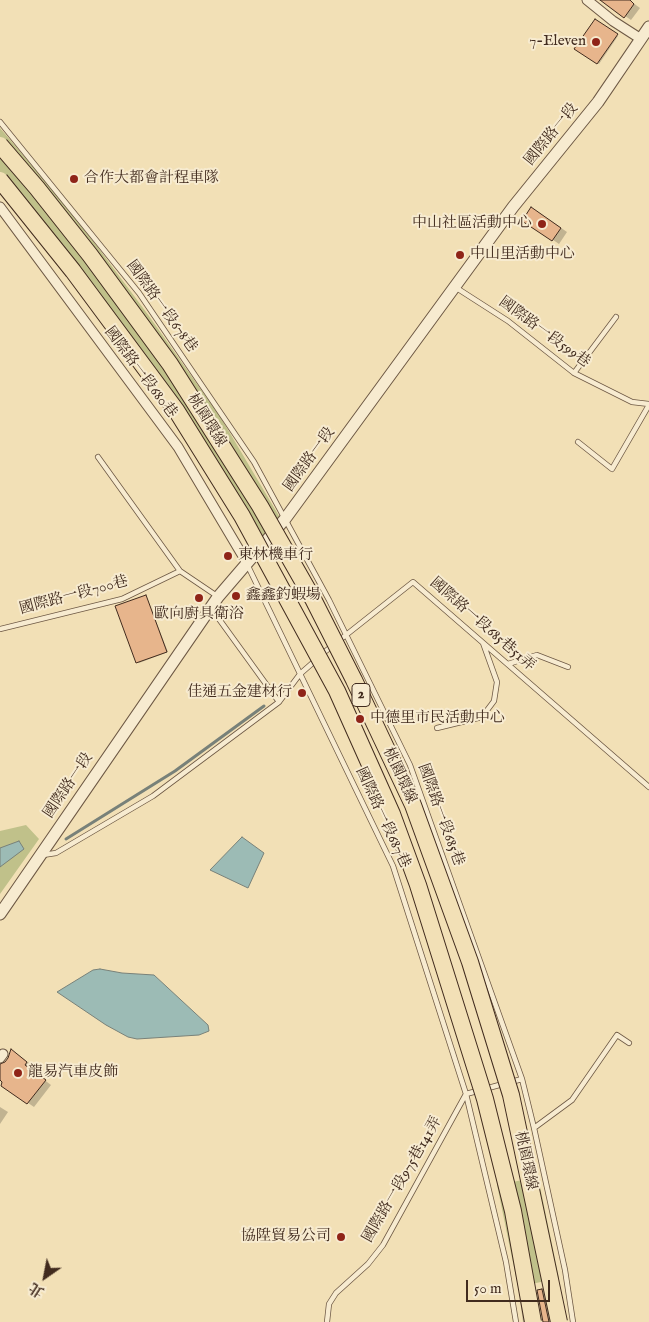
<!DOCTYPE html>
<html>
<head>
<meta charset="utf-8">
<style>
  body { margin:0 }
  #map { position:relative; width:649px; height:1322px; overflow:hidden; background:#f2e0b6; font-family:"IM FELL English","Noto Serif TC",serif }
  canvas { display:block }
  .north { position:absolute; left:20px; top:1252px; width:50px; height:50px; -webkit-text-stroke:4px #f7ebd0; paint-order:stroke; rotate:213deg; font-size:14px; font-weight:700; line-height:20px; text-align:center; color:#412b1e }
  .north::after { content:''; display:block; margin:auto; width:18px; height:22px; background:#412b1e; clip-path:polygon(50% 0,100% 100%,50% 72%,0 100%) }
  .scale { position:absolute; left:466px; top:1280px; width:84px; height:22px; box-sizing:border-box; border:2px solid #412b1e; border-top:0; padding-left:6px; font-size:15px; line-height:18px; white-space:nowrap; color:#412b1e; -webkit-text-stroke:4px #f7ebd0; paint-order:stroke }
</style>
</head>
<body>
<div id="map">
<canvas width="649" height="1322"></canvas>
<div class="north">北</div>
<div class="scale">50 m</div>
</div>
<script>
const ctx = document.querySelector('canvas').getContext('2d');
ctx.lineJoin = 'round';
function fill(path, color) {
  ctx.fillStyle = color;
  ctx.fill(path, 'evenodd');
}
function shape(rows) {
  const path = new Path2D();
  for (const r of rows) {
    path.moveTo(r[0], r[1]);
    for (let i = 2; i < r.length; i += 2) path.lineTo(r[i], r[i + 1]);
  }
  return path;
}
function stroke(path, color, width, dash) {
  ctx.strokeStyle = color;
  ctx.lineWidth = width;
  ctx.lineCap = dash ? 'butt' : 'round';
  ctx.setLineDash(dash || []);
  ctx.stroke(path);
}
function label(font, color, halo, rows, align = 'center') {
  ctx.font = font + ' "IM FELL English","Noto Serif TC",serif';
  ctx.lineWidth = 4;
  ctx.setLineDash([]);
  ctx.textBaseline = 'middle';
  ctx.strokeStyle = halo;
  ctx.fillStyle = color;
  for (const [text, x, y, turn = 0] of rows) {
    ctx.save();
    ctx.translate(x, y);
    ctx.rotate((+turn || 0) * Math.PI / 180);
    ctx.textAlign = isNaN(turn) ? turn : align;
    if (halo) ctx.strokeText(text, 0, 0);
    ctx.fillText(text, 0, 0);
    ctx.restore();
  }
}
fill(shape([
  [0,128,70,210,149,316,221,418,282,521,252,550,197,454,158,398,0,187],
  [26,825,39,839,0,894,0,831],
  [538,1177,559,1278,518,1287,497,1185]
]), '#c0c18a');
const water = shape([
  [242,837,264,853,248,888,210,870,242,837],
  [19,841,24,849,0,867,0,848,19,841],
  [100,969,122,973,154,975,208,1025,209,1031,199,1035,137,1039,128,1037,106,1025,57,992,93,970,100,969]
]);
fill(water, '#9cbbb5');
stroke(water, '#788179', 1);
fill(shape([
  [602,0,629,0,640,8,631,20],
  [595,20,618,36,599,64,576,49],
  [538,212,567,232,559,244,524,220],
  [146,596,168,652,139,663,137,662],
  [17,1054,33,1066,30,1069,51,1085,34,1107,2,1085,3,1082,0,1079,0,1065,6,1063],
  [0,1107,8,1112,0,1124],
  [542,1290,548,1294,555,1322,543,1322],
  [520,1300,525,1302,529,1322,523,1322]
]), '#0003');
stroke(shape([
  [66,839,175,771,264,706]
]), '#788179', 3);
const building = shape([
  [600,0,630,0,634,4,624,18,600,0],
  [595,19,618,34,597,64,574,49,595,19],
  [531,207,561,228,552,241,522,221,531,207],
  [146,595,167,652,136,663,115,606,146,595],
  [11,1049,27,1062,25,1065,46,1080,27,1104,1,1086,2,1082,0,1080,0,1064,5,1062,8,1058,11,1049],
  [542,1289,549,1322,543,1322,537,1290,542,1289]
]);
fill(building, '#e7b58c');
stroke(building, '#412b1e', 1);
const service = shape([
  [0,122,139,293,254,462,329,600,410,765,522,1079,511,1082],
  [455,287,508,321,574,373,632,402,649,404],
  [574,373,616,317],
  [578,442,612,469,649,405],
  [98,457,180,571,217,596],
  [247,564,393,866,466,1094,506,1262,516,1322],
  [211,608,279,702],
  [0,629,122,599,180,571],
  [322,654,413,582,649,787],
  [508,664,537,655,568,667],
  [437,728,482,717,494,701,497,682,483,643],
  [43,855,56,853,153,796,279,702,300,674,316,660],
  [522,1079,534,1128,565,1270,573,1322],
  [466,1094,503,1084],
  [534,1128,572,1100,617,1035,629,1043],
  [327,1322,329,1304,336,1293,368,1264,383,1245,466,1094]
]);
const minor = shape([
  [587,0,613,21,641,39],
  [0,207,178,447,247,563],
  [0,1058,3,1054]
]);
const tertiary = shape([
  [0,914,218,597,285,519,513,207,598,102,649,27]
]);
stroke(service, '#6d5844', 6);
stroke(minor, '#6d5844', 11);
stroke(tertiary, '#6d5844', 13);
stroke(service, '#f7ebd0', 4.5);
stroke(minor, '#f7ebd0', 9);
stroke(tertiary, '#f7ebd0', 11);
const motorwayBridge = shape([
  [0,145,37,188,90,255,170,364,260,506,313,599,354,680,413,805,470,962,511,1095,559,1322],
  [0,180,73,271,176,410,242,516,337,691,392,814,418,885,485,1099,513,1211,533,1322]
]);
stroke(motorwayBridge, '#412b1e', 18, []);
stroke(motorwayBridge, '#f2e0b6', 16);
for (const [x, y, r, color] of [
  [596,42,5,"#8f2418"],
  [74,179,5,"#8f2418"],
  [542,224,5,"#8f2418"],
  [460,255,5,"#8f2418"],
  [228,556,5,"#8f2418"],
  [236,596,5,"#8f2418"],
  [199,598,5,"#8f2418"],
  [302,693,5,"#8f2418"],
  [360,719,5,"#8f2418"],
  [18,1073,5,"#8f2418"],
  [341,1237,5,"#8f2418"]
]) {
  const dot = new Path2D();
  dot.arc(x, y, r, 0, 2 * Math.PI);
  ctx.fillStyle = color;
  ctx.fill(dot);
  stroke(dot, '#f7ebd0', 2);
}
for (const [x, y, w] of [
  [361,695,18]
]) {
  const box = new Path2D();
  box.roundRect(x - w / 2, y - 11.5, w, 23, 4);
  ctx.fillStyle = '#f7ebd0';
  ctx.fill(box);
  stroke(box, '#412b1e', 1);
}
label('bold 14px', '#412b1e', null, [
  ["2",361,695]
]);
label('15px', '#412b1e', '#f7ebd0', [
  ["7-Eleven",586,42,"right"],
  ["合作大都會計程車隊",84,179],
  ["中山社區活動中心",532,224,"right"],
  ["中山里活動中心",470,255],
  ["東林機車行",238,556],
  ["鑫鑫釣蝦場",246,596],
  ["歐向廚具衛浴",199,615,"center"],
  ["佳通五金建材行",292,693,"right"],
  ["中德里市民活動中心",370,719],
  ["龍易汽車皮飾",28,1073],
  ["協陞貿易公司",331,1237,"right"]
], 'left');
label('15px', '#412b1e', '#f7ebd0', [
  ["國際路一段",552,135,-51],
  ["國際路一段678巷",161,307,54],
  ["國際路一段599巷",544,333,36],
  ["國際路一段680巷",140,373,53],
  ["桃園環線",206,421,58],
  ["國際路一段",310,460,-54],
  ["國際路一段700巷",74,596,-15],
  ["國際路一段685巷51弄",482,625,41],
  ["桃園環線",399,776,65],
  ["國際路一段",69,786,-56],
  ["國際路一段685巷",440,815,70],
  ["國際路一段687巷",382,818,65],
  ["桃園環線",525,1161,78],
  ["國際路一段975巷141弄",403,1180,-60]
]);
</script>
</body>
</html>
